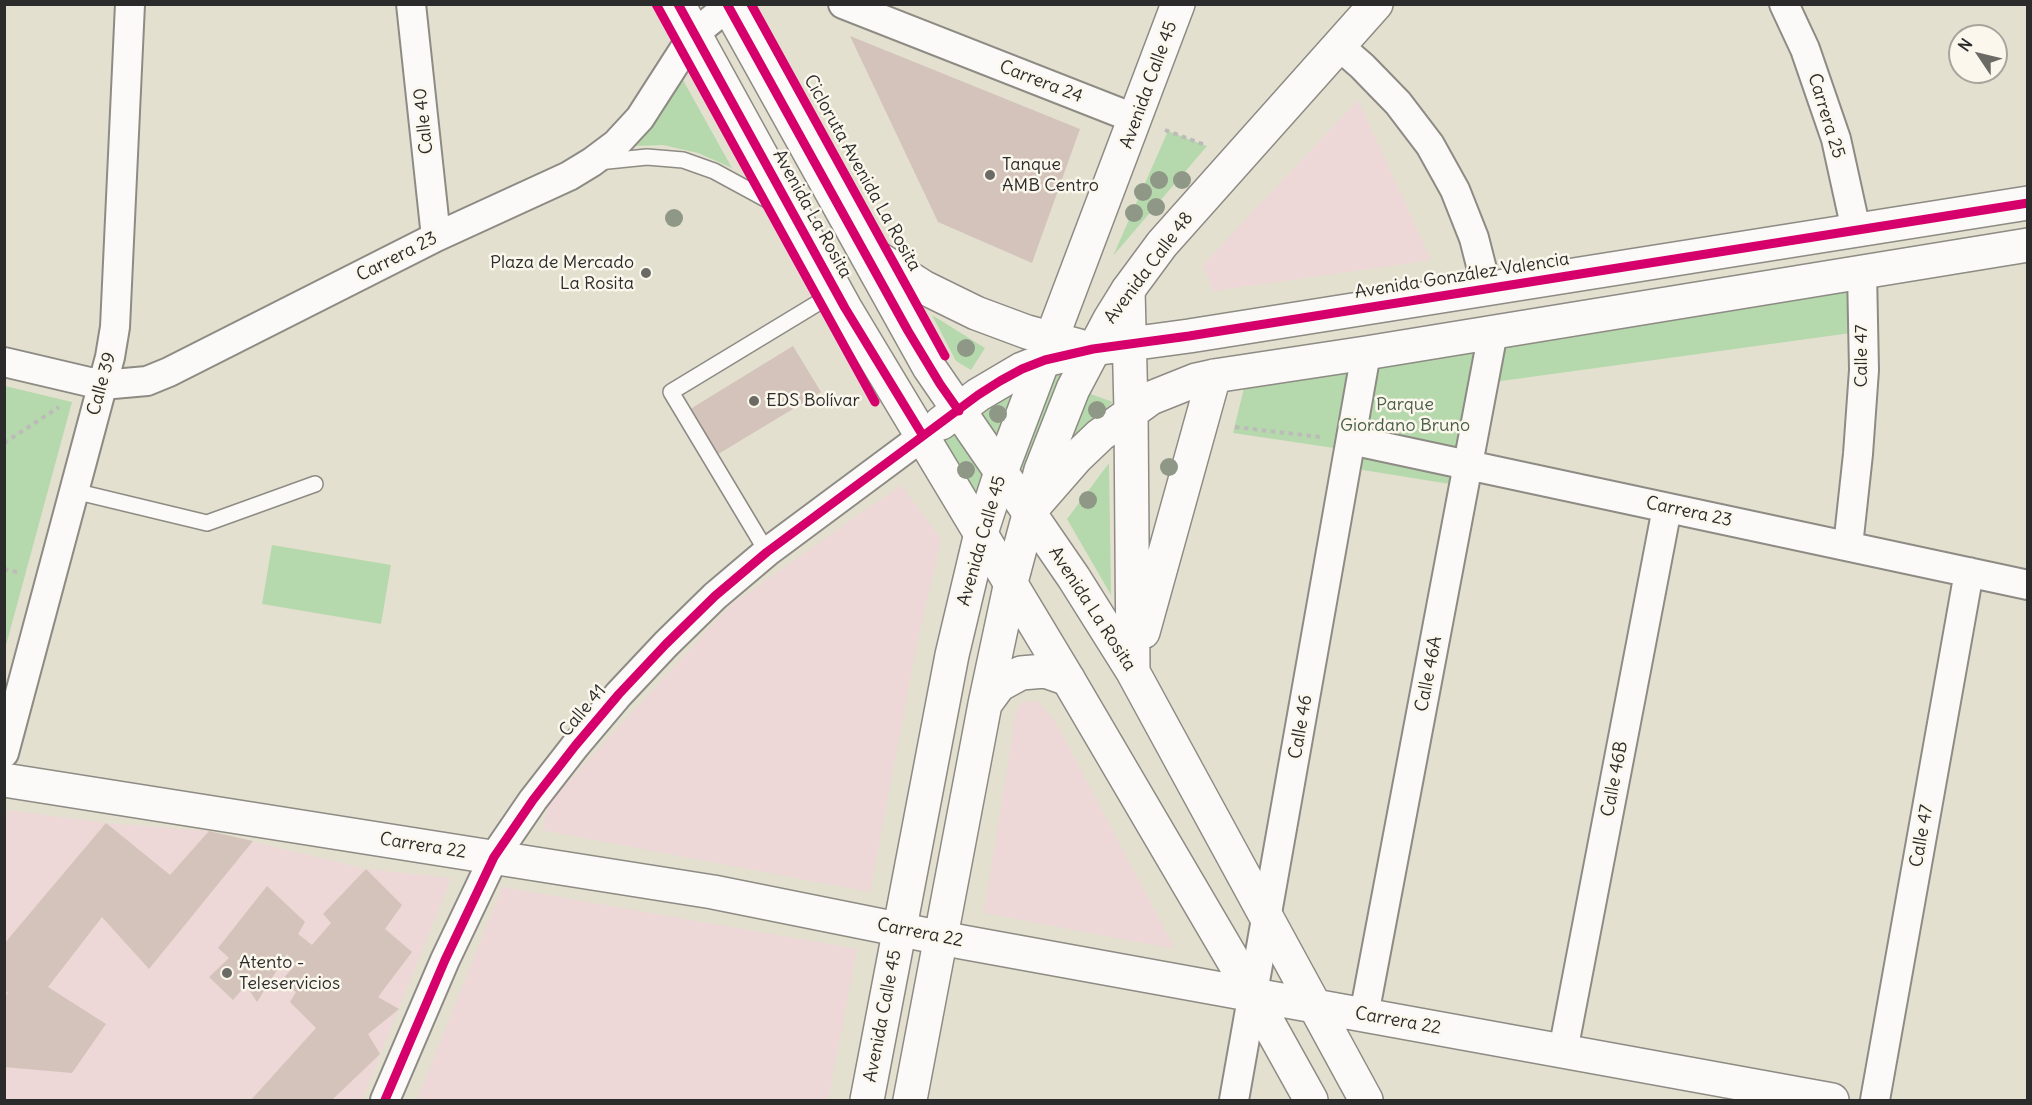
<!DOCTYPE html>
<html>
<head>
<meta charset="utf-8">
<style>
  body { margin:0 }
  #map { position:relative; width:2032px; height:1105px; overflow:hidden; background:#e4e0d0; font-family:Delius,sans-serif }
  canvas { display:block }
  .frame { position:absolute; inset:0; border:6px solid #2b2b2b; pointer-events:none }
  .north { position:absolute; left:1948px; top:24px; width:60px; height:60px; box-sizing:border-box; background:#fbf7ec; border:2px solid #a8a59f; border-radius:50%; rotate:305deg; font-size:16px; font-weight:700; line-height:24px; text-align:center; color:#2b2b2b }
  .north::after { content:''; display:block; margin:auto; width:21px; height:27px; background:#6c6a65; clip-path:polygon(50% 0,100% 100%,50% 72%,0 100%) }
</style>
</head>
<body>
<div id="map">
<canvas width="2032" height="1105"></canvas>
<div class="frame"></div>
<div class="north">N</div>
</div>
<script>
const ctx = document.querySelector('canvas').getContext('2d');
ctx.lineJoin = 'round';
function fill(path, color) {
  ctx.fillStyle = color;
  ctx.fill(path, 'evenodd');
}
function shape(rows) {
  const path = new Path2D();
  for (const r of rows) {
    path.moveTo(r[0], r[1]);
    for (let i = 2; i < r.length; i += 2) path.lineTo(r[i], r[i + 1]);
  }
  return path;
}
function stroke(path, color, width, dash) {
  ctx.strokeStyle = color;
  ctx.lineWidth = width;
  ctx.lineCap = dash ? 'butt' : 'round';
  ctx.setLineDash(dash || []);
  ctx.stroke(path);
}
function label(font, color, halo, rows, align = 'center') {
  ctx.font = font + ' Delius,sans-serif';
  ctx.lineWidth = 5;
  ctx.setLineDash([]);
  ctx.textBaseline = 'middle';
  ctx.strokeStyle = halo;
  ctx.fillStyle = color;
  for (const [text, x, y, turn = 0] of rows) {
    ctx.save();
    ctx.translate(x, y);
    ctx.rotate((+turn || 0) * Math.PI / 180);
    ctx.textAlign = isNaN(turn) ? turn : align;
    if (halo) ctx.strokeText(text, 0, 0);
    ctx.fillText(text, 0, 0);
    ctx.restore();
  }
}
fill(shape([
  [1358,100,1431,260,1213,291,1203,265],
  [901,485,941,539,917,643,870,892,542,830,549,803,731,605],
  [1037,701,1055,721,1175,949,984,913,1016,712,1022,702],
  [8,810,106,823,209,831,366,869,451,878,362,1100,5,1100,4,833],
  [502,887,857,949,828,1100,417,1100]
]), '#edd7d7');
fill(shape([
  [683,80,732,168,698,153,663,145,636,146,661,114],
  [1168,131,1207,146,1113,256],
  [1857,278,1851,333,1494,382,1456,485,1363,470,1339,456,1334,448,1233,433,1244,388],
  [932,315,985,348,971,370,956,361],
  [1056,365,1068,369,1028,471,1016,466],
  [1025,383,1000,447,975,413],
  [5,386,72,402,5,649,4,386],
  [1088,393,1113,402,1061,451],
  [958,424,994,477,973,492,936,440],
  [1109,463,1111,595,1067,519],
  [272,545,391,565,381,624,262,604]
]), '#b5d9ac');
fill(shape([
  [850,36,1080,129,1032,263,938,222],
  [793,346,821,392,715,456,687,411],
  [106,823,170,875,209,831,253,841,149,969,102,917,48,987,106,1024,72,1073,4,1067,4,996,8,993,4,991,4,944],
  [366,869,402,905,385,929,412,952,378,997,399,1009,368,1034,380,1054,333,1099,334,1100,251,1100,316,1028,290,1002,296,992,282,980,296,964,287,954,257,1002,246,985,233,1000,209,977,229,958,218,948,267,886,305,922,298,934,312,945,331,923,323,914]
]), '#d4c3ba');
const lane = shape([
  [598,162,647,157,683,160,714,171,784,209],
  [74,491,207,523,315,484],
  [767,552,671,392,836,292]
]);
const street = shape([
  [411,4,436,237],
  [843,4,1136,119],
  [1784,4,1805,49,1836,139,1856,230],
  [1339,46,1362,66,1398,103,1430,145,1455,190,1474,238,1487,289],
  [4,362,102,385,147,381,169,372,436,237,569,176,592,162,616,144,640,118,694,34,731,4],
  [1351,440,2028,585],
  [1848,546,1858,454,1864,370,1862,272],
  [4,753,110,357,115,327,130,4],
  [1364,1015,1493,332],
  [1563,1051,1667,508],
  [385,1100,445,960,494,857,533,800,575,746,619,694,666,644,715,596,767,552,923,436],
  [1234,1100,1366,353],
  [1875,1100,1969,572]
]);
const secondary = shape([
  [678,4,845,308,1068,679,1237,967,1311,1100],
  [727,4,929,367,1074,578,1133,672,1366,1100],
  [865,250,923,287,976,313,1027,332,1079,346],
  [1128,290,1131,411,1133,672],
  [941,423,978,395,1022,369,1045,360,1093,349,1189,336,2028,203],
  [1029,512,1077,457,1100,435,1151,398,1196,380,1214,376,1366,353,2028,245],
  [1143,632,1214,376],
  [4,780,713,892,962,942,1832,1100]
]);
const primary = shape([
  [985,704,999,685,1021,673,1045,671,1068,679],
  [867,1100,952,655,981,533,1001,472,1178,4],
  [910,1100,985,704,1011,582,1041,470,1073,389,1110,319,1128,290,1162,244,1376,4]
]);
stroke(lane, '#8d8b84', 18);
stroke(street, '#8d8b84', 32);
stroke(secondary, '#8d8b84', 36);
stroke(primary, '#8d8b84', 36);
stroke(shape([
  [1165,130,1205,145],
  [1235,427,1320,437],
  [4,443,59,407],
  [4,569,21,573]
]), '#bcbbb9', 4, [4.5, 4.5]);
stroke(lane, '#fbfaf8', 15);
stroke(street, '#fbfaf8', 28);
stroke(secondary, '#fbfaf8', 33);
stroke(primary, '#fbfaf8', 33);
stroke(shape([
  [656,4,875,402],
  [678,4,845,308,923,436],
  [727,4,908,331,940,384,959,411],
  [751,4,945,356],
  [385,1100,445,960,494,857,533,800,575,746,619,694,666,644,715,596,767,552,978,395,1000,381,1022,369,1045,360,1093,349,1189,336,2028,203]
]), '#d6006c', 9);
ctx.fillStyle = '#8f9886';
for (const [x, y] of [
  [1159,180],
  [1182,180],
  [1143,192],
  [1156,207],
  [1134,213],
  [674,218],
  [966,348],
  [1097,410],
  [998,414],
  [1169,467],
  [966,470],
  [1088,500]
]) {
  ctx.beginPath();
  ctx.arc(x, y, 9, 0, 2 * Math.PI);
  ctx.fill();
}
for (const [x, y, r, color] of [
  [990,175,6,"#6c6a65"],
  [646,273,6,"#6c6a65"],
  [754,401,6,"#6c6a65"],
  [227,973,6,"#6c6a65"]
]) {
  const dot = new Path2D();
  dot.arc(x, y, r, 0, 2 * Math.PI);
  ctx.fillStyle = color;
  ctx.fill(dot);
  stroke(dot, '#fbf7ec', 2);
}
label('18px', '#2b2b2b', '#fbf7ec', [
  ["Carrera 24",1041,82,21],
  ["Avenida Calle 45",1149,85,-70],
  ["Carrera 25",1826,116,73],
  ["Calle 40",424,121,-96],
  ["Cicloruta Avenida La Rosita",862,173,61],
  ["Avenida La Rosita",812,214,61],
  ["Carrera 23",397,257,-27],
  ["Avenida Calle 48",1149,268,-53],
  ["Avenida González Valencia",1462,276,-9],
  ["Calle 47",1862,356,-90],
  ["Calle 39",102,384,-75],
  ["Carrera 23",1689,512,12],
  ["Avenida Calle 45",982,541,-74],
  ["Avenida La Rosita",1092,609,57],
  ["Calle 46A",1429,674,-79],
  ["Calle 41",583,711,-50],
  ["Calle 46",1301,727,-80],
  ["Calle 46B",1615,779,-79],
  ["Calle 47",1922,836,-80],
  ["Carrera 22",423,846,9],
  ["Carrera 22",920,933,11],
  ["Avenida Calle 45",883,1016,-79],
  ["Carrera 22",1398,1021,10]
]);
label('18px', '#2b2b2b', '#fbf7ec', [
  ["Tanque",1002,165],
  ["AMB Centro",1002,186],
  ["Plaza de Mercado",634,263,"right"],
  ["La Rosita",634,284,"right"],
  ["EDS Bolívar",766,401],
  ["Atento -",239,963],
  ["Teleservicios",239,984]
], 'left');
label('18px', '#495e49', '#fbf7ec', [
  ["Parque",1405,405],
  ["Giordano Bruno",1405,426]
]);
</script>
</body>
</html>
